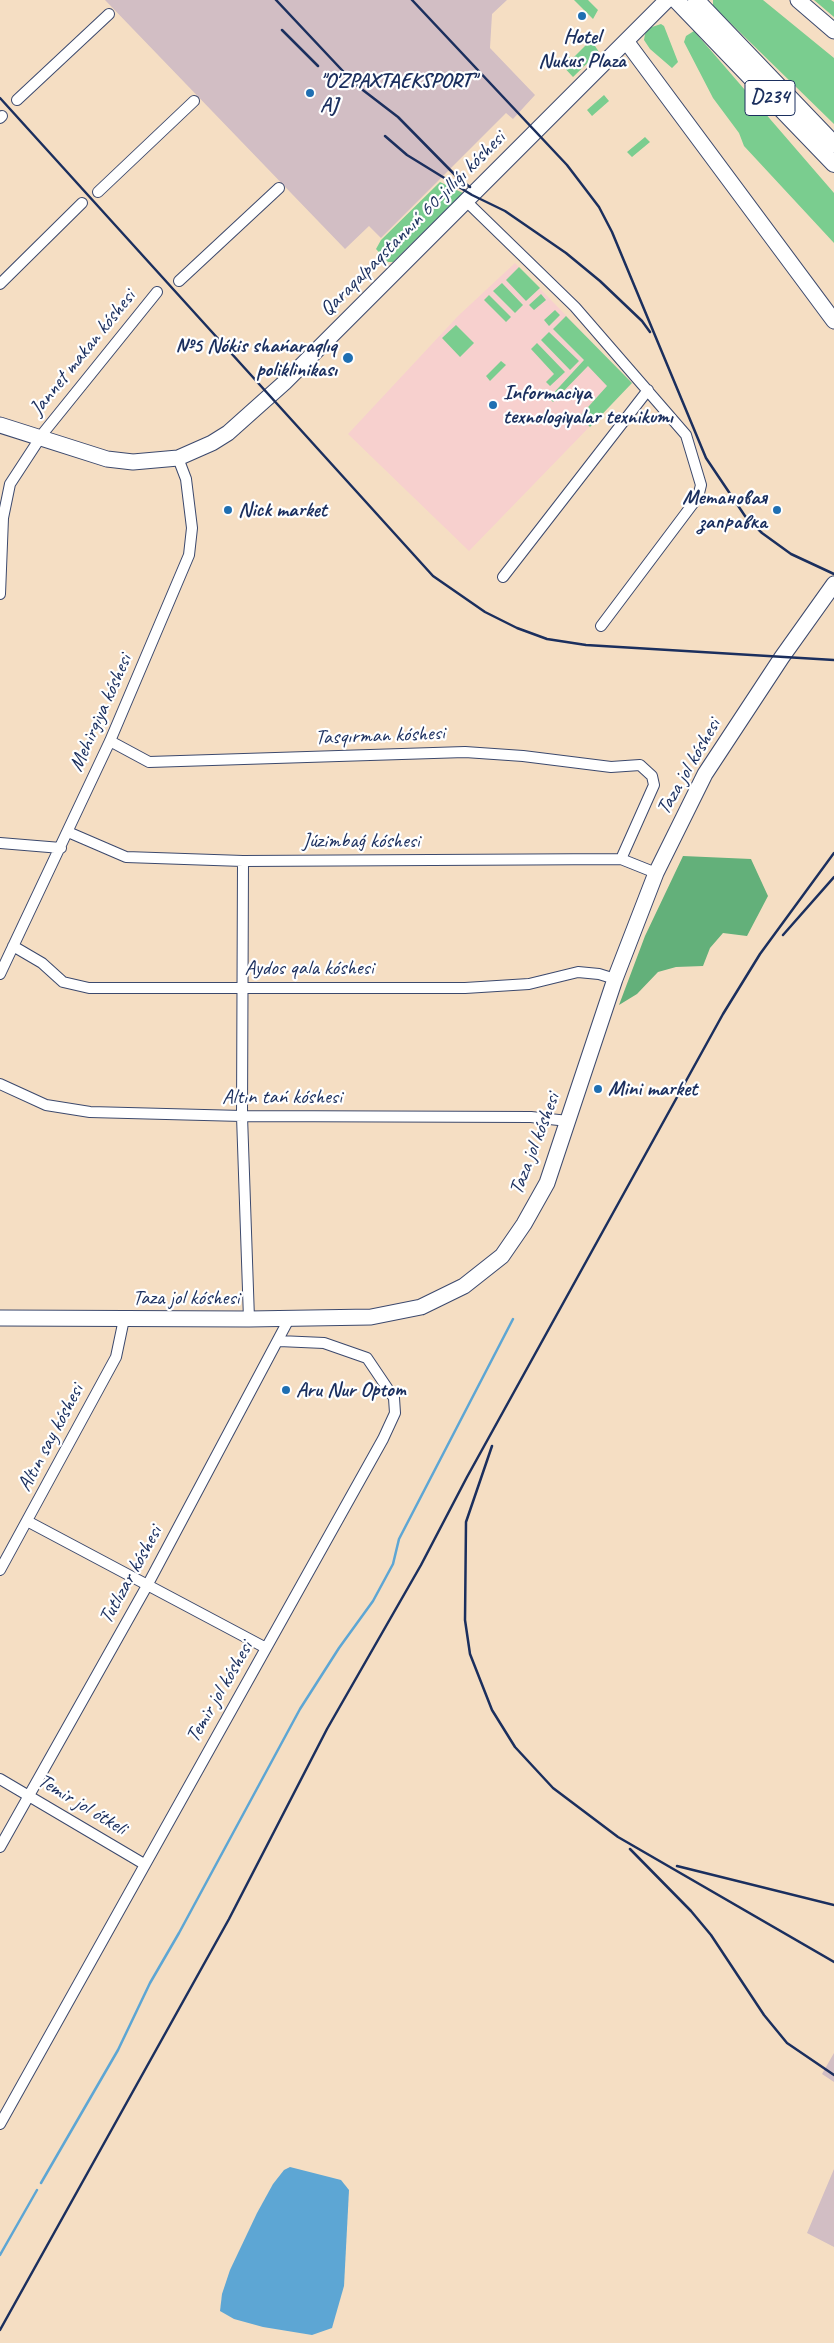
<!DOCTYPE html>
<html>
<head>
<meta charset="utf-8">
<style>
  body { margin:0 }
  canvas { display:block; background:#f5dec3 }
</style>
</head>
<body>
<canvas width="834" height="2343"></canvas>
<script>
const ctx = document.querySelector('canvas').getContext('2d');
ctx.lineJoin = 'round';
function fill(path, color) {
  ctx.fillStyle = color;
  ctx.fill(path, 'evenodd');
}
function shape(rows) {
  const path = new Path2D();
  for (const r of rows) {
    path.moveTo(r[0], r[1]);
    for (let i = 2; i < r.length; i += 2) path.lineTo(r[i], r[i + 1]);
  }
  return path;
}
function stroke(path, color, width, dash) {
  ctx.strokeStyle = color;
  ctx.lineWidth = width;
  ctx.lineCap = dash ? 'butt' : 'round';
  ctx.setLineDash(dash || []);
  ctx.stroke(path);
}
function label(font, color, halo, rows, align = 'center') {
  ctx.font = font + ' Caveat,sans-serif';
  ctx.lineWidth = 4.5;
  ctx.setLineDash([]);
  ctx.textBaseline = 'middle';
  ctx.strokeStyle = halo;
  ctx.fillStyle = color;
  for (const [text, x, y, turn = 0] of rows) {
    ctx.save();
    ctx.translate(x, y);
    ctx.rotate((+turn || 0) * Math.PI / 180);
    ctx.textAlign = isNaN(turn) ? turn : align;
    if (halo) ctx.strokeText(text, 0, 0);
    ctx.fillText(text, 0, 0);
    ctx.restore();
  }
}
fill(shape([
  [515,263,632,383,469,551,348,434,458,316]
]), '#f7d0ce');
fill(shape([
  [105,0,507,0,492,14,490,48,535,95,513,119,506,113,381,238,369,226,345,249],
  [834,2053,834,2082,822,2074],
  [834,2169,834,2247,807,2233]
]), '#d2bec4');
fill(shape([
  [574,0,588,0,598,10,593,19],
  [713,0,763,0,834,58,834,124,713,6],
  [814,0,831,0,834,2,834,17],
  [661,24,664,26,678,62,672,68,650,49,644,40,645,34,649,28],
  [694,31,834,193,834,243,744,146,739,133,713,98,684,42,686,36],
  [591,40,599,52,573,77,560,63,568,56,572,59],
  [604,95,609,101,592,116,587,110],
  [645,137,650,142,632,157,627,152],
  [440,182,463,193,393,262,388,262,376,249,381,240],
  [519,267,540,288,526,301,506,280],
  [502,283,523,305,515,313,493,291],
  [541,294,546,300,534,310,529,305],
  [489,295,511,317,506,322,484,300],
  [555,310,560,315,549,326,544,320],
  [566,316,632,383,590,427,580,416,607,386,588,366,553,402,549,398,584,360,553,329],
  [456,325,474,343,460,357,442,338],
  [549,332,579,361,570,370,541,340],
  [537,343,565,372,550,386,546,382,554,374,531,349],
  [501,361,506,365,490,381,486,376]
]), '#7acd8f');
fill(shape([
  [683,856,751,859,768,896,747,936,723,933,710,948,703,966,676,967,658,972,637,994,619,1005,645,936]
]), '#63b07a');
fill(shape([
  [290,2167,341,2180,349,2190,344,2286,332,2328,312,2335,263,2327,234,2319,220,2311,222,2294,230,2270,257,2213,273,2184,284,2170]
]), '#5da6d4');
stroke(shape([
  [41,2183,118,2050,150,1983,179,1933,300,1709,339,1648,373,1601,393,1564,399,1539,513,1319],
  [0,2255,37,2190]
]), '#5da6d4', 2.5);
const street = shape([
  [17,100,109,14],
  [0,118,2,116],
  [98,192,194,101],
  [466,201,575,307,686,435,701,485,698,497,601,626],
  [179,281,279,188],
  [0,284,82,203],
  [503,577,648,390],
  [0,594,3,518,10,484,44,432,157,292],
  [110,741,149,762,465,752,523,756,611,767,640,765,652,776,654,785,621,859],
  [68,832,126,857,243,861,621,859,656,873],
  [0,843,61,848],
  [243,861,242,1116,249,1319],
  [13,946,42,963,63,982,89,988,465,988,529,984,578,972,599,974,615,979],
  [0,974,110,741,189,555,192,528,186,479,178,458],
  [0,1084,46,1105,90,1112,242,1116,531,1117,568,1121],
  [27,1521,266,1648],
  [0,1570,116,1357,124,1319],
  [0,1779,144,1864],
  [0,1847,148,1584,289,1319],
  [0,2124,383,1439,395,1413,394,1398,367,1358,324,1343,279,1341]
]);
const secondary = shape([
  [798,0,834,31],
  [626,41,834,321],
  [0,425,107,459,133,462,178,458,212,443,228,433,284,383,667,0],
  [0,1318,249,1319,371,1317,421,1307,464,1286,502,1256,524,1224,547,1183,615,979,656,873,705,774,782,657,834,584]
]);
const primary = shape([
  [676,0,834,164],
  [696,0,834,144]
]);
stroke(street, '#3c496d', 12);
stroke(secondary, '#3c496d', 17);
stroke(primary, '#3c496d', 18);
stroke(street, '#fff', 10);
stroke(secondary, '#fff', 15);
stroke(primary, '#fff', 16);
stroke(shape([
  [276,0,355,84,398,117,459,179,470,187],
  [412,0,567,165,599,207,612,232,706,458,745,516,762,533,791,554,834,574],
  [282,30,318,66],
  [0,98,433,576,485,612,517,628,547,639,586,645,834,660],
  [385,136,407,155,472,195,505,211,566,253,600,281,642,321,650,332],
  [783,935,834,877],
  [492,1446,466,1522,465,1620,470,1654,492,1710,515,1747,553,1788,618,1837,834,1962],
  [630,1849,691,1911,711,1935,764,2015,787,2043,834,2075],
  [677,1866,834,1905],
  [0,2330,229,1919,327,1729,421,1565,467,1477,723,1014,760,954,834,853]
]), '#1b2f5e', 2.5);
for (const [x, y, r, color] of [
  [582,16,5,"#1f6fb2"],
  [310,93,5,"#1f6fb2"],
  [348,358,6,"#1f6fb2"],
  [493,405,5,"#1f6fb2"],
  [228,510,5,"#1f6fb2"],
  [777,510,5,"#1f6fb2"],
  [598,1089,5,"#1f6fb2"],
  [286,1390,5,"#1f6fb2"]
]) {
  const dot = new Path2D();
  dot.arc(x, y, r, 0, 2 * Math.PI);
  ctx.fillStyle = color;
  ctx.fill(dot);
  stroke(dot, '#fff', 2);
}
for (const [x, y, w] of [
  [770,98,50]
]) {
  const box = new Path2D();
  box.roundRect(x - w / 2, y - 17.5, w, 35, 4);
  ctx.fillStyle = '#fff';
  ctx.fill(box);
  stroke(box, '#1b2f5e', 1);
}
label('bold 20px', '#1b2f5e', null, [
  ["D234",770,98]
]);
label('bold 21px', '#1b2f5e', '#fff', [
  ["Hotel",582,37,"center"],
  ["Nukus Plaza",582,61,"center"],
  ["\"O'ZPAXTAEKSPORT\"",320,81],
  ["AJ",320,105],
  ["№5 Nókis shańaraqlıq",337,346,"right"],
  ["poliklinikası",337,370,"right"],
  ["Informaciya",503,393],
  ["texnologiyalar texnikumı",503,417],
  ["Метановая",767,498,"right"],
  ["заправка",767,522,"right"],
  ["Nick market",238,510],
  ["Mini market",608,1089],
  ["Aru Nur Optom",296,1390]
], 'left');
label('21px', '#1b2f5e', '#fff', [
  ["Qaraqalpaqstannıń 60-jıllıǵı kóshesi",413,224,-45],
  ["Jannet makan kóshesi",83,353,-51],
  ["Mehirgiya kóshesi",101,713,-66],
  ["Tasqırman kóshesi",380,736,-2],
  ["Taza jol kóshesi",689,767,-60],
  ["Júzimbaǵ kóshesi",361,841],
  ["Aydos qala kóshesi",309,968],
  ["Altın tań kóshesi",282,1097],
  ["Taza jol kóshesi",535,1144,-69],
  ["Taza jol kóshesi",186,1298],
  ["Altın say kóshesi",51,1438,-62],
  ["Tutlızar kóshesi",131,1575,-61],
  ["Temir jol kóshesi",220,1692,-60],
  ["Temir jol ótkeli",82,1805,31]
]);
</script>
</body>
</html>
